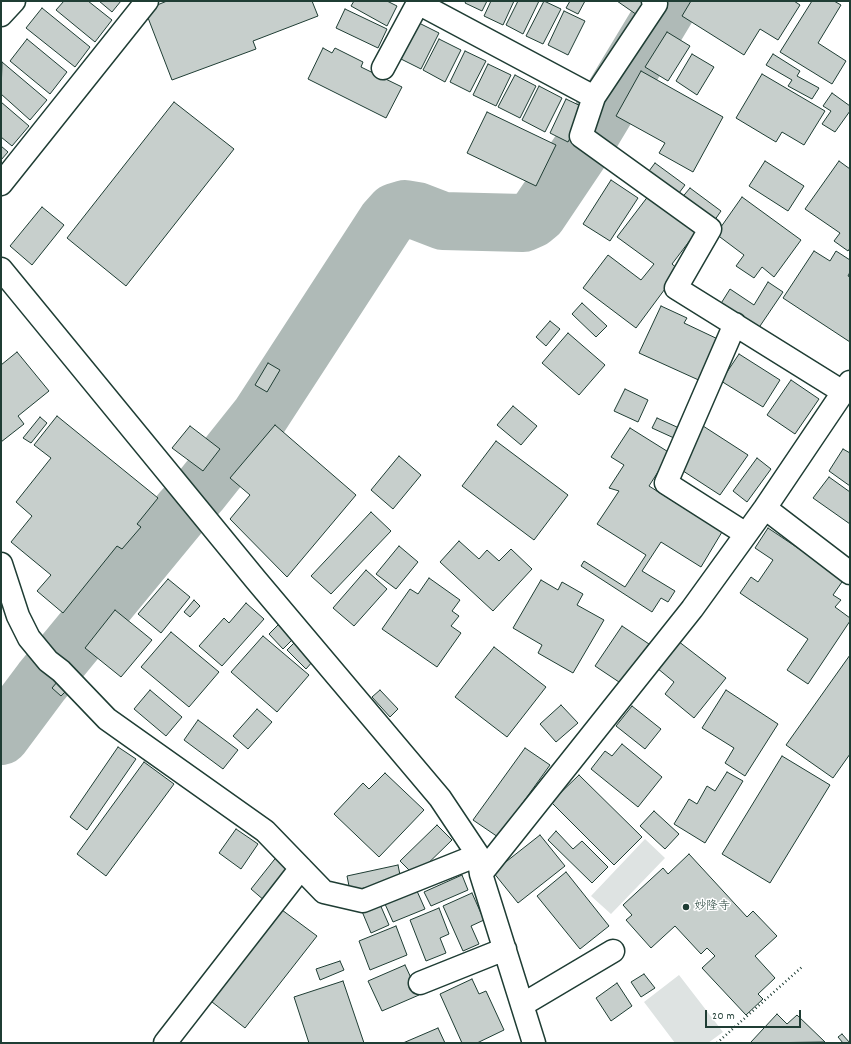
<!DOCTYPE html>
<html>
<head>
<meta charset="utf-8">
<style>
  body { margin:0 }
  #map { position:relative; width:851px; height:1044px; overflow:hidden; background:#fff; font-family:Dekko,sans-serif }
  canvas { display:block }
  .frame { position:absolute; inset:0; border:2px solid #1f3d34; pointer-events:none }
  .scale { position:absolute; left:705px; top:1010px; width:96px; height:18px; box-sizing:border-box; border:2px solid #1f3d34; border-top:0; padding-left:5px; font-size:12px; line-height:14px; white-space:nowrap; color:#1f3d34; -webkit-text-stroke:3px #fff; paint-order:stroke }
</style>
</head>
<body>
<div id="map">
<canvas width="851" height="1044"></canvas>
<div class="frame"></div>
<div class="scale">20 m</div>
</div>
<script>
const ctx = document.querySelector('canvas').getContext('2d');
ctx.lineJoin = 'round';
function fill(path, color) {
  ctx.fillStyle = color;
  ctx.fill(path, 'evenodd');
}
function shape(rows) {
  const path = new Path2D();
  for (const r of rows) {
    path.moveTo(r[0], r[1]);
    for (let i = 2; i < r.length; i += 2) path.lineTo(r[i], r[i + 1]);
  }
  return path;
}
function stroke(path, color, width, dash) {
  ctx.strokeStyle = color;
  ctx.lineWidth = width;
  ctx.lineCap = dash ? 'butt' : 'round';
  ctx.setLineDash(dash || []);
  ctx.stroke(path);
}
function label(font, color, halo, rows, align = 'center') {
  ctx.font = font + ' Dekko,"Klee One",sans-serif';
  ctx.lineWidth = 3;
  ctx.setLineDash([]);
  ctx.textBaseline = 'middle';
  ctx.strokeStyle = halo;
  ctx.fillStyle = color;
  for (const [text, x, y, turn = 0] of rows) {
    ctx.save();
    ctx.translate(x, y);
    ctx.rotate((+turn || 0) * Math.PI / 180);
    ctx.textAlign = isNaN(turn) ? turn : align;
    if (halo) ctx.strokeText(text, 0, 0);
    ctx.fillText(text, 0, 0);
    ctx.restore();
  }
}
fill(shape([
  [645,839,665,858,611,914,591,896],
  [679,975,723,1032,708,1043,675,1043,644,1002]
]), '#dee3e2');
stroke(shape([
  [1,736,42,681,182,511,201,490,260,416,386,222,395,212,405,209,417,211,443,221,523,223,532,219,538,214,583,147,671,1]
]), '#afbab7', 58);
const building = shape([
  [64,1,88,1,112,20,95,42,56,10,64,1],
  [99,1,121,1,112,12,99,1],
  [167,1,312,1,318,16,253,41,256,49,172,80,145,10,167,1],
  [354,1,387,1,397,6,387,26,351,6,354,1],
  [466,1,487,1,482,11,465,3,466,1],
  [491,1,514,1,503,25,484,16,491,1],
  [518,1,539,1,523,34,506,25,518,1],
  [544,1,561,9,543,44,526,36,544,1],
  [570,1,585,1,578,14,566,8,570,1],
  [617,1,643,1,648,5,640,17,617,1],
  [691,1,794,1,800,5,778,40,760,29,744,55,682,16,691,1],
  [812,1,834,1,841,5,818,43,846,61,832,84,780,52,812,1],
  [42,8,90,47,75,67,26,28,42,8],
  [345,9,387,29,378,48,336,28,345,9],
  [564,11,585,21,568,55,548,45,564,11],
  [419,23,439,33,421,69,401,59,419,23],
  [667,32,690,46,668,81,645,67,667,32],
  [27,39,67,72,50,94,10,61,27,39],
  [439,39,461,50,445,82,423,70,439,39],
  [323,48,332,53,335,48,363,62,361,67,402,87,386,118,308,79,323,48],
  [465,51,486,61,470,92,450,82,465,51],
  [692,54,714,67,697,95,676,81,692,54],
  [773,54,800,71,797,76,819,88,812,99,788,86,792,80,766,65,773,54],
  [2,62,47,100,30,120,1,94,2,62],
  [488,64,511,75,496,106,473,95,488,64],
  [641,71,723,117,693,172,659,153,665,143,616,116,641,71],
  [762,74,825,111,804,145,782,132,776,142,736,118,762,74],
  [515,75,536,86,520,118,498,107,515,75],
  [539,86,562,98,545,132,522,120,539,86],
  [832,93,850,106,850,111,835,132,822,124,831,111,823,106,832,93],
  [566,99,585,108,568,142,550,133,566,99],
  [1,102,29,126,12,146,1,137,1,102],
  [174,102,234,149,126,286,67,238,174,102],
  [487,112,556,145,536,186,467,153,487,112],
  [1,146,8,152,1,160,1,146],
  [765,161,804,186,788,211,749,186,765,161],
  [839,161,850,169,850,248,848,251,834,241,840,233,805,209,839,161],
  [655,163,685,185,676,197,646,175,655,163],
  [611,180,638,198,610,241,583,224,611,180],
  [690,188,721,211,712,224,680,200,690,188],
  [649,195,697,231,672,264,679,270,636,328,583,288,608,255,641,280,654,264,617,237,649,195],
  [742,197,801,240,774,277,762,267,754,278,736,266,744,255,716,234,742,197],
  [42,207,64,225,32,265,10,246,42,207],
  [814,251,830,261,836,251,850,260,850,272,848,276,850,277,850,342,783,298,814,251],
  [768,282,783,292,758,329,720,305,730,289,754,305,768,282],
  [582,303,607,326,596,337,572,314,582,303],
  [661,306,687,318,684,323,722,341,703,382,639,353,661,306],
  [550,321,560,329,546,346,536,337,550,321],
  [568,333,605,365,579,395,542,363,568,333],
  [17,352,49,391,18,416,24,424,1,442,1,365,17,352],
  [739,354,780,380,763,407,721,381,739,354],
  [268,363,280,370,267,392,255,385,268,363],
  [791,380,819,399,795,434,767,415,791,380],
  [625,389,648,400,638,422,614,411,625,389],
  [513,406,537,426,521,445,497,425,513,406],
  [57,416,158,498,137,524,141,527,122,549,117,546,63,613,37,591,51,575,11,542,32,516,16,502,51,458,34,445,57,416],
  [40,417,47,423,31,443,23,438,40,417],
  [657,418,679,428,674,438,652,428,657,418],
  [700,424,748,455,720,495,677,467,700,424],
  [275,425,356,495,287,577,230,519,250,495,230,478,275,425],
  [190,426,220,449,203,471,172,448,190,426],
  [630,428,670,453,649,486,722,532,701,567,661,542,642,571,675,591,668,602,661,598,652,612,581,566,584,561,625,587,646,555,597,524,619,491,609,488,624,465,611,457,630,428],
  [496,441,568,495,534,540,462,486,496,441],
  [843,449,850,453,850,486,829,471,843,449],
  [399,456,421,475,393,509,371,490,399,456],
  [757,458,771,469,747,502,733,491,757,458],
  [829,477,850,492,850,524,813,498,829,477],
  [371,512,391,531,331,594,311,576,371,512],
  [768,528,844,579,833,595,841,600,835,607,850,618,850,621,808,684,787,670,808,639,740,593,751,577,758,582,773,560,755,548,768,528],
  [459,541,479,559,487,550,499,561,511,549,532,569,493,611,440,562,459,541],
  [399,546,418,562,396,589,376,574,399,546],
  [366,570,387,589,354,626,333,608,366,570],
  [429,578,460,600,452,611,459,616,451,626,461,633,437,667,382,629,410,589,418,594,429,578],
  [168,579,190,597,161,633,138,614,168,579],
  [541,580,558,590,562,582,583,594,577,605,604,620,573,673,538,653,542,645,513,628,541,580],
  [194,600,200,606,190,617,184,612,194,600],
  [246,603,264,619,222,666,199,646,224,618,229,623,246,603],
  [115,610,152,640,121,677,85,648,115,610],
  [279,624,293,639,283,649,269,634,279,624],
  [622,626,649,644,622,684,595,666,622,626],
  [171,632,219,672,189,707,141,667,171,632],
  [263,636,309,675,277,712,231,672,263,636],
  [678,641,726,678,694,718,665,694,674,682,657,668,678,641],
  [294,643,313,661,306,669,287,650,294,643],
  [494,647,546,687,507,737,455,697,494,647],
  [850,655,850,754,833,778,786,745,850,655],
  [58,681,67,690,61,696,52,688,58,681],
  [150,690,182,717,166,736,134,709,150,690],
  [380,690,398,709,390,717,372,697,380,690],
  [726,690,778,724,745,776,725,763,734,748,702,728,726,690],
  [561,705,578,723,556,742,540,724,561,705],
  [632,706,661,729,645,749,616,726,632,706],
  [257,709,272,722,248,749,233,736,257,709],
  [198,720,238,750,223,769,184,740,198,720],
  [622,744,662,777,638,807,591,769,605,751,612,756,622,744],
  [118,747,136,759,87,830,70,817,118,747],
  [525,748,550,765,498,837,473,820,525,748],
  [782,756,830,785,770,883,722,854,782,756],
  [144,762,174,784,106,876,77,854,144,762],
  [727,772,743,781,705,843,674,824,689,799,697,804,707,786,715,791,727,772],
  [385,773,424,810,379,857,334,814,363,783,369,789,385,773],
  [579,775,642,837,614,865,551,802,579,775],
  [654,811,679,834,665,849,640,826,654,811],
  [437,825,452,840,415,876,400,861,437,825],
  [236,829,258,844,241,869,219,853,236,829],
  [556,831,573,849,582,841,608,867,592,883,548,840,556,831],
  [540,835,565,866,518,903,493,872,540,835],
  [689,854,747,917,753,911,777,936,755,956,775,978,758,994,763,999,746,1015,702,968,715,956,707,948,701,954,675,926,651,948,626,920,632,915,623,905,663,868,668,874,689,854],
  [278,855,294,867,265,901,251,889,278,855],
  [398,865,401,880,350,891,347,876,398,865],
  [566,872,609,926,580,949,537,896,566,872],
  [462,875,468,890,431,906,424,892,462,875],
  [417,891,425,909,393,922,385,904,417,891],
  [472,893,484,920,471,926,479,944,463,951,443,906,472,893],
  [379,902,389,925,371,933,361,909,379,902],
  [278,907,317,936,245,1028,207,998,278,907],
  [439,908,449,934,440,938,446,953,426,961,410,920,439,908],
  [396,926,407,955,370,970,359,941,396,926],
  [340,961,344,970,320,980,316,969,340,961],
  [405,965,419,995,382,1011,368,981,405,965],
  [644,974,655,988,641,997,631,982,644,974],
  [472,979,479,994,486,991,504,1030,477,1043,462,1043,440,994,472,979],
  [343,981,364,1043,309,1043,294,997,343,981],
  [617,983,632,1006,611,1021,596,998,617,983],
  [777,1014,787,1024,797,1015,825,1042,753,1043,751,1042,777,1014],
  [438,1028,445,1043,403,1043,438,1028],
  [842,1034,850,1043,843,1043,838,1037,842,1034]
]);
fill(building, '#c7cfcc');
stroke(building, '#1f3d34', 1);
const minor = shape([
  [419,1,418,3,594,97],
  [653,1,656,4,594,97,581,136,710,229,676,288,843,392],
  [1,15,14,1],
  [383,68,418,3],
  [1,184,147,1],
  [1,269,256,580,440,798,478,855,481,874,534,1043],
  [735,324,666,483,746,534],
  [765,508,850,573],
  [1,564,18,616,29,638,48,661,61,671,107,719,265,831,324,892,363,901,478,855],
  [481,874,692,609,765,508,850,382],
  [420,983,505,949],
  [522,1005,613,951],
  [165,1043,301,868]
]);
stroke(minor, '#1f3d34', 25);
stroke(shape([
  [717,1043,803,966]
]), '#1f3d34', 2.5, [1, 3]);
stroke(minor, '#fff', 22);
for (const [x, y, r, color] of [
  [686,907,4,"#1f3d34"]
]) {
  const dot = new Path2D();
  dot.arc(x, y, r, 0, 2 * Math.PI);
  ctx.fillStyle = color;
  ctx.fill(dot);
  stroke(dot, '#fff', 1.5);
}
label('12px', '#1f3d34', '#fff', [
  ["妙隆寺",694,907]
], 'left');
</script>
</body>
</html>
